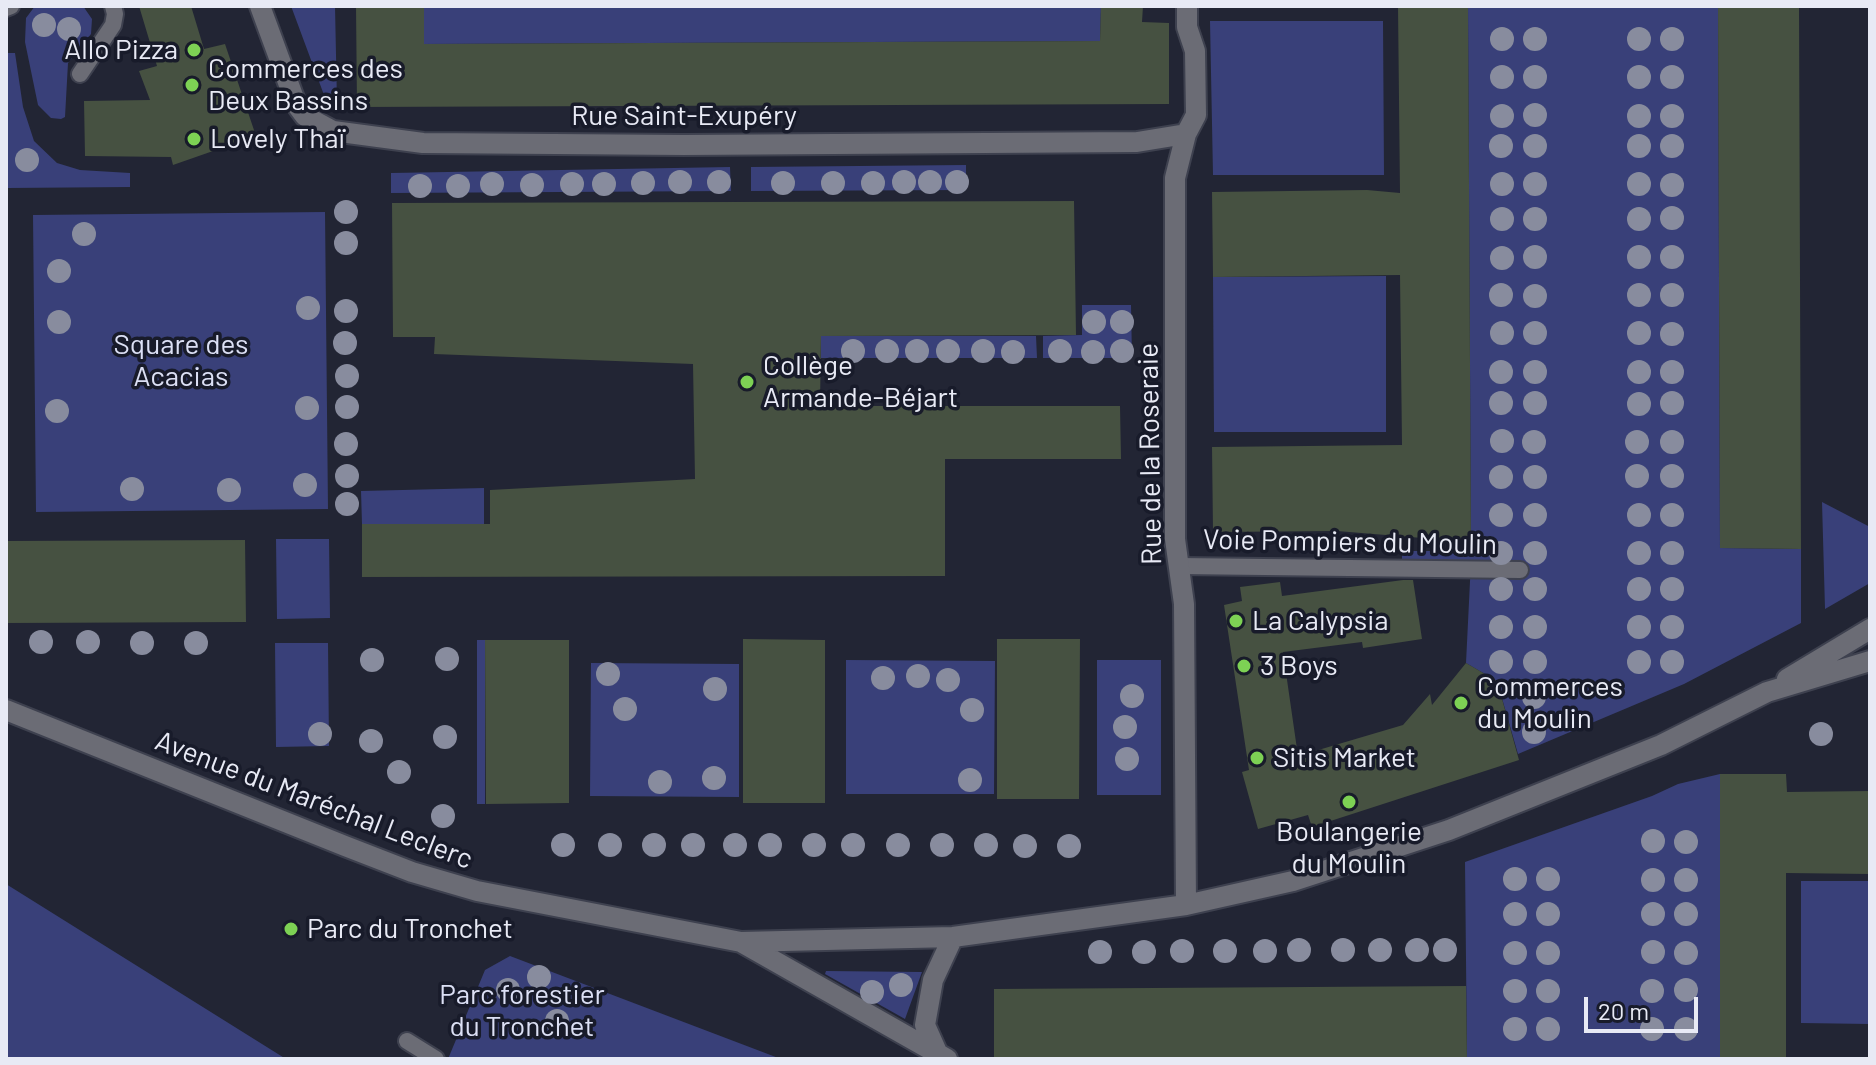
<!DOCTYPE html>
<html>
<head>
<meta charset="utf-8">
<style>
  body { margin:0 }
  #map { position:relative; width:1876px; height:1065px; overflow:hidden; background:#222534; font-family:Barlow,sans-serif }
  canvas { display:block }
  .frame { position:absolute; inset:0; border:8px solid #e8eaf5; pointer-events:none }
  .scale { position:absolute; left:1584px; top:997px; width:114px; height:36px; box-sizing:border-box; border:4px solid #e8eaf5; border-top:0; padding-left:10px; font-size:24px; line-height:28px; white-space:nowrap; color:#e8eaf5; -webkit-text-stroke:6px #181b2a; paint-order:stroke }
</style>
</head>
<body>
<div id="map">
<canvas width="1876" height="1065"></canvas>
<div class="frame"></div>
<div class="scale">20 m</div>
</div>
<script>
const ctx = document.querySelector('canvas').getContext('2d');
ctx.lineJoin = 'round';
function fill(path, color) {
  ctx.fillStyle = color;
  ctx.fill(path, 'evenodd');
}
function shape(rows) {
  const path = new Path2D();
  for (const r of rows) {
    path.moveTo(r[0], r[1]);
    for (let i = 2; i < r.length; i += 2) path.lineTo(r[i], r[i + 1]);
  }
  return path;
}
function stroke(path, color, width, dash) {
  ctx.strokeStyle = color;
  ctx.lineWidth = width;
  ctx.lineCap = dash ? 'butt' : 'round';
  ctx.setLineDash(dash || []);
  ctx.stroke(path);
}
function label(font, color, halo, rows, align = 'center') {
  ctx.font = font + ' Barlow,sans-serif';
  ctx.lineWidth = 7;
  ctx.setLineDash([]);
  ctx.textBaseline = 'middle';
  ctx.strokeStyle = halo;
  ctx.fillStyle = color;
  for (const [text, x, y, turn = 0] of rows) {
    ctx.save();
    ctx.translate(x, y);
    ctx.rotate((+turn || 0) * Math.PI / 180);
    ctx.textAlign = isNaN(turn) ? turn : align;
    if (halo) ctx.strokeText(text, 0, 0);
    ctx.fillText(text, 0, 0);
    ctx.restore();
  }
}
fill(shape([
  [35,6,83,6,92,19,91,34,68,63,65,117,61,119,51,118,38,105,25,42,26,18],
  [291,6,335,6,337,103,324,95],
  [424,6,1101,6,1100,41,424,44],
  [1468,6,1718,6,1720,548,1801,549,1801,623,1684,684,1518,754,1497,681,1466,663,1471,561,1402,560,1402,551,1471,551],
  [1210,21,1383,21,1384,175,1213,175],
  [8,53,15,53,23,107,34,141,57,163,80,170,130,173,130,187,7,188],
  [966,165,966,190,751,191,751,167],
  [730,167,731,191,391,193,391,173],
  [325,212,328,509,36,512,33,215],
  [1386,276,1386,432,1214,432,1213,277],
  [1082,305,1131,305,1132,358,1043,358,1043,336,1082,335],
  [821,336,1036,336,1037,358,821,358],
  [484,488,484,524,362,524,361,491],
  [1822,502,1870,527,1870,583,1825,609],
  [276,539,329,539,330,618,277,619],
  [477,640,485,640,485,804,477,804],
  [275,643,328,643,329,746,276,747],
  [846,660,995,661,994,794,846,794],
  [1097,660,1161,660,1161,795,1097,795],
  [591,663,739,664,739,797,590,796],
  [1720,774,1720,1059,1467,1059,1465,862,1652,796,1678,784],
  [1801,881,1870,881,1870,1024,1801,1023],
  [6,884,286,1059,6,1059],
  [510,956,781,1059,448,1059,485,970],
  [826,971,922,972,905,1019,825,974]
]), '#394079');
fill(shape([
  [139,6,191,6,204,49,225,44,256,136,173,165,171,157,85,156,84,101,150,100,139,71,157,66],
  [356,6,424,6,424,44,1100,41,1101,6,1143,6,1142,22,1169,23,1169,104,357,107],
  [1398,6,1468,6,1471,542,1337,531,1213,532,1212,447,1402,445,1400,275,1213,277,1212,192,1367,190,1400,193],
  [1718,6,1799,6,1801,549,1720,548],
  [1074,201,1076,335,821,336,820,406,1120,406,1121,459,945,459,945,576,362,577,362,524,490,524,490,490,695,479,693,364,434,354,435,337,393,337,392,203],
  [245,540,246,622,6,623,6,541],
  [1403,580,1413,580,1422,639,1363,648,1362,642,1283,652,1298,756,1403,725,1430,694,1432,705,1466,663,1497,681,1519,760,1312,827,1308,815,1258,829,1242,772,1249,770,1224,605,1242,601,1240,587,1280,582,1282,596],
  [743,639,825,640,825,803,743,803],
  [997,639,1080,639,1079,799,997,799],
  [485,640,569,640,569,803,486,804],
  [1720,774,1786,774,1787,792,1870,791,1870,874,1786,873,1786,1059,1720,1059],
  [1466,986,1467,1059,994,1059,994,989]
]), '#465141');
const service = shape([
  [6,8,11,6],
  [80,74,113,25,115,14,113,6],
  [1179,566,1520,570],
  [407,1041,436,1059]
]);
const minor = shape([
  [260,6,296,104,305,116,333,131,423,143,684,145,1137,142,1186,134],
  [1787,679,1870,629],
  [6,710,345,846,412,872,477,891,741,942,953,937,1186,905,1293,881,1449,830,1661,745,1767,692,1870,661],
  [1186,905,1184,604,1175,539,1175,178,1186,134,1196,115,1195,51,1187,27,1187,6],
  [741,942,947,1059],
  [937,1052,925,1025,933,980,953,937]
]);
stroke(service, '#3e414f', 20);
stroke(minor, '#3e414f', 24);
stroke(service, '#6b6c75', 16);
stroke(minor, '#6b6c75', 20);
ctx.fillStyle = '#888c9e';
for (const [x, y] of [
  [44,25],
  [69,29],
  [1502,39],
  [1535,39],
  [1639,39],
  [1672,39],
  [1502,77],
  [1535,77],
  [1639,77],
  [1672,77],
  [1535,115],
  [1502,116],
  [1639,116],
  [1672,116],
  [1501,146],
  [1535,146],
  [1639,146],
  [1672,146],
  [27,160],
  [680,182],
  [719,182],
  [904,182],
  [930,182],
  [957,182],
  [643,183],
  [783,183],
  [833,183],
  [873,183],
  [492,184],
  [572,184],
  [604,184],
  [1502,184],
  [1535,184],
  [1639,184],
  [532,185],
  [1672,185],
  [420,186],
  [458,186],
  [346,212],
  [1672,218],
  [1502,219],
  [1535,219],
  [1639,219],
  [84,234],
  [346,243],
  [1535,257],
  [1639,257],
  [1672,257],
  [1502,258],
  [59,271],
  [1501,295],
  [1639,295],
  [1672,295],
  [1535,296],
  [308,308],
  [346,311],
  [59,322],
  [1094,322],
  [1122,322],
  [1502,333],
  [1535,333],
  [1639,333],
  [1672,334],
  [345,343],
  [853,351],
  [887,351],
  [917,351],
  [948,351],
  [983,351],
  [1060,351],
  [1122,351],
  [1013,352],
  [1093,352],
  [1501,372],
  [1535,372],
  [1639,372],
  [1672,372],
  [347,376],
  [1501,403],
  [1535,403],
  [1672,403],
  [1639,404],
  [347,407],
  [307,408],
  [57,411],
  [1502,441],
  [1534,442],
  [1637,442],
  [1672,442],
  [346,444],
  [347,476],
  [1637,476],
  [1672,476],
  [1501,477],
  [1535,477],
  [305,485],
  [132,489],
  [229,490],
  [347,504],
  [1501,515],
  [1535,515],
  [1639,515],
  [1672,515],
  [1501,553],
  [1535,553],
  [1639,553],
  [1672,553],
  [1501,589],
  [1535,589],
  [1639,589],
  [1672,589],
  [1501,627],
  [1535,627],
  [1639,627],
  [1672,627],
  [41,642],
  [88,642],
  [142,643],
  [196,643],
  [447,659],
  [372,660],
  [1501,662],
  [1535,662],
  [1639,662],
  [1672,662],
  [608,674],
  [918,676],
  [883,678],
  [948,680],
  [715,689],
  [1132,696],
  [1534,697],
  [625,709],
  [972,710],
  [1125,727],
  [1534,732],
  [320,734],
  [1821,734],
  [445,737],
  [371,741],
  [1127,759],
  [399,772],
  [714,778],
  [970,780],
  [660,782],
  [443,816],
  [1653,841],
  [1686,842],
  [563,845],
  [610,845],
  [654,845],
  [693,845],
  [735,845],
  [770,845],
  [814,845],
  [853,845],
  [898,845],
  [942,845],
  [986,845],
  [1025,846],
  [1069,846],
  [1515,879],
  [1548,879],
  [1653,880],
  [1686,880],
  [1515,914],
  [1548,914],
  [1653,914],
  [1686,914],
  [1299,950],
  [1343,950],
  [1380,950],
  [1417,950],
  [1445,950],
  [1182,951],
  [1225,951],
  [1265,951],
  [1100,952],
  [1144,952],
  [1653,952],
  [1515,953],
  [1548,953],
  [1686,953],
  [539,977],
  [901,985],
  [508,990],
  [1686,990],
  [1515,991],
  [1548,991],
  [1652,991],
  [872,992],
  [557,1021],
  [1515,1029],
  [1548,1029],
  [1652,1029],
  [1686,1029]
]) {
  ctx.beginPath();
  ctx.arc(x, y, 12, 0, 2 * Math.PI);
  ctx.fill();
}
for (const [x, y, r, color] of [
  [194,50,8,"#7dd154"],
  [192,85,8,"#7dd154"],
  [194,139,8,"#7dd154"],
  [747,382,8,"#7dd154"],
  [1236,621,8,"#7dd154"],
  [1244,666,8,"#7dd154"],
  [1461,703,8,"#7dd154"],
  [1257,758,8,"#7dd154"],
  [1349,802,8,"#7dd154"],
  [291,929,8,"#7dd154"]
]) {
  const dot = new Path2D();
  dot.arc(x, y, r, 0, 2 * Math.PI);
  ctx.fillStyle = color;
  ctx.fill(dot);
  stroke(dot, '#181b2a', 3);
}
label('28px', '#e8eaf5', '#181b2a', [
  ["Allo Pizza",178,50,"right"],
  ["Commerces des",208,69],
  ["Deux Bassins",208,101],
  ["Lovely Thaï",210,139],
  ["Collège",763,366],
  ["Armande-Béjart",763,398],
  ["La Calypsia",1252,621],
  ["3 Boys",1260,666],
  ["Commerces",1477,687],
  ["du Moulin",1477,719],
  ["Sitis Market",1273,758],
  ["Boulangerie",1349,832,"center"],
  ["du Moulin",1349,864,"center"],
  ["Parc du Tronchet",307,929]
], 'left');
label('28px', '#e8eaf5', '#181b2a', [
  ["Rue Saint-Exupéry",684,116],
  ["Rue de la Roseraie",1150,454,-91],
  ["Voie Pompiers du Moulin",1350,542,1],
  ["Avenue du Maréchal Leclerc",314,800,21]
]);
label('28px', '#dce0f5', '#181b2a', [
  ["Square des",181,345],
  ["Acacias",181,377],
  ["Parc forestier",522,995],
  ["du Tronchet",522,1027]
]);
</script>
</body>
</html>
